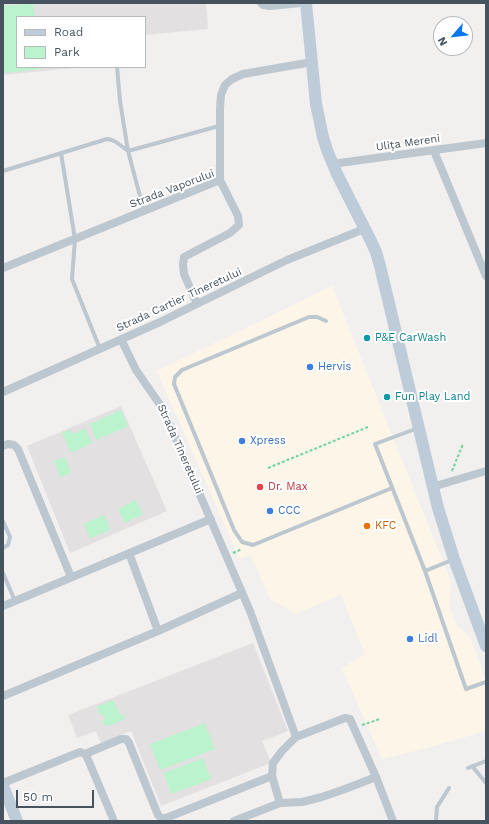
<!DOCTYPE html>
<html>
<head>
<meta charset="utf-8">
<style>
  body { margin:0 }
  #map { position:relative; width:489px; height:824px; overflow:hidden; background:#f2efef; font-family:"Work Sans",sans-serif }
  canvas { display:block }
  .frame { position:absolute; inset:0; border:4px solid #46535e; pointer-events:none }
  .legend { position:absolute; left:16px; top:16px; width:130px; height:52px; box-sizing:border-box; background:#fff; border:1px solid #b5babf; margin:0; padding:5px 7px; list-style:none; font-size:12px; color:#46535e }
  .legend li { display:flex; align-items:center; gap:8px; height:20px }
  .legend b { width:20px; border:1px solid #b5babf }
  .north { position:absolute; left:433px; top:16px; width:40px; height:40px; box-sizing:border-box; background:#fff; border:1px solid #b5babf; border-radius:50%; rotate:242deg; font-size:11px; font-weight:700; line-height:16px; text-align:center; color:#46535e }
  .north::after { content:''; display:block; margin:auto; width:14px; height:18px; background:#0a76f1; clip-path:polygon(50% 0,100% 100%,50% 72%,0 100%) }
  .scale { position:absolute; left:16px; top:790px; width:78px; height:18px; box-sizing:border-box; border:2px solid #46535e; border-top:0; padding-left:5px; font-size:12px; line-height:14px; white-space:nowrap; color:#46535e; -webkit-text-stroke:3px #fff; paint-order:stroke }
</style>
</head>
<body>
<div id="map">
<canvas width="489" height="824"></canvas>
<div class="frame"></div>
<ul class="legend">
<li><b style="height:5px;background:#becbd8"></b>Road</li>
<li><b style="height:11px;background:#baf3ce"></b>Park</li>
</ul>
<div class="north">N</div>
<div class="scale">50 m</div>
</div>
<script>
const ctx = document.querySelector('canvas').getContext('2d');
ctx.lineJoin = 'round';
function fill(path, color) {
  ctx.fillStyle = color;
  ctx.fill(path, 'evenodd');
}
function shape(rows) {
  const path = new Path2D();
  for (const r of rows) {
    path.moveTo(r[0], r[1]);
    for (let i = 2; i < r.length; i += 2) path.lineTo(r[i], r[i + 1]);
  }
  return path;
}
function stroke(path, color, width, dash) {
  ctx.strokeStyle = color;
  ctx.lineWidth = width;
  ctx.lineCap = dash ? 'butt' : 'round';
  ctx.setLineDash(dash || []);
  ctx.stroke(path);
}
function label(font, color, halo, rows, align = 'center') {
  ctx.font = font + ' "Work Sans",sans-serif';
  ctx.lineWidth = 4;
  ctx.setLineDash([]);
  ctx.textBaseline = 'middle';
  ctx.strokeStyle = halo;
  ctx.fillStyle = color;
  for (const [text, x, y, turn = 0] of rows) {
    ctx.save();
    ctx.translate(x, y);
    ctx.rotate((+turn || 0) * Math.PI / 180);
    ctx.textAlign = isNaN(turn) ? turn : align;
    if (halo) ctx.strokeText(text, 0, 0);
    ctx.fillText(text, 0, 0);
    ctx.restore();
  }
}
fill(shape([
  [332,286,451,582,449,606,456,625,470,637,486,680,486,731,430,747,382,759,342,668,365,654,341,594,296,614,270,599,251,555,239,558,157,371]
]), '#fdf6e8');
fill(shape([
  [3,3,206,3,208,29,145,35,145,17,17,17,17,67,74,67,75,68,3,75],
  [121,406,167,511,70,553,27,446],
  [253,643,288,731,262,741,271,763,161,806,131,731,101,743,96,731,77,738,68,715]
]), '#e3e0e1');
fill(shape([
  [33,3,35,17,17,17,17,67,40,67,41,69,4,73,3,6],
  [121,410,128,426,96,440,90,424],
  [85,428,92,443,71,453,62,433,70,430,73,434],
  [65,457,71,473,60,477,54,461],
  [136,500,143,514,125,523,118,509],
  [104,515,110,530,90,538,84,524],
  [113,700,120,715,123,714,125,719,108,726,104,725,102,721,105,719,103,714,100,715,97,706],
  [205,723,215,749,160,770,150,744],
  [203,758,211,779,171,794,164,773]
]), '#baf3ce');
stroke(shape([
  [268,468,368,427],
  [452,471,463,444],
  [233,553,242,549],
  [362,725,380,719]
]), '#6fd49f', 2, [3, 2]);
stroke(shape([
  [117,67,120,101,128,151,144,211],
  [61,153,75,239,72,279,100,349],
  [3,171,107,139,112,140,116,142,128,151,219,126],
  [326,321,317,317,309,317,182,370,175,377,174,384,234,530,242,542,253,545,392,488],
  [418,428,375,444,425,571],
  [3,521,10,537,8,545,3,548],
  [452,560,425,571,466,689,486,682],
  [3,573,15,601],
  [472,766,486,783],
  [468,768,486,761],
  [436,821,437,807,449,788]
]), '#bcc7cf', 4);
stroke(shape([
  [261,3,263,5,270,6,301,3],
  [434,151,486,276],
  [332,164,486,143],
  [220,180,220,108,221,95,225,85,232,79,243,74,312,62],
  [3,268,220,180,238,216,239,225,230,233,184,257,183,265,184,274,197,304],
  [121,339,136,370,163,409,250,611,296,737],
  [3,392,160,322,287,260,364,229],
  [3,446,8,444,14,445,18,449,71,577],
  [432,487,486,471],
  [129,553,158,631],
  [3,606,211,519],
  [3,696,158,631,242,593],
  [85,754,121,739,126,739,129,743,158,815,161,818,166,818,272,776],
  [3,783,80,752,85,754,87,757,114,821],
  [280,803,302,802,322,797,345,789,376,777],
  [234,821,280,803,272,776,273,763,282,751,296,737,345,718,350,719,376,777,393,821]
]), '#bcc7cf', 8);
stroke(shape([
  [306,3,316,104,323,137,327,150,337,174,371,241,376,252,380,266,438,508,454,559,486,646],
  [3,786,17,821]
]), '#becbd8', 12);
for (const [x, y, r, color] of [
  [367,338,4,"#0f9aa8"],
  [310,367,4,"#3f7fe0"],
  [387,397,4,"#0f9aa8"],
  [242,441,4,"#3f7fe0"],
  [260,487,4,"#e0444e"],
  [270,511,4,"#3f7fe0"],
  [367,526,4,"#e8710a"],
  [410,639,4,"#3f7fe0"]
]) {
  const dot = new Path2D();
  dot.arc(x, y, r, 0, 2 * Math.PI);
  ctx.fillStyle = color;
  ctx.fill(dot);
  stroke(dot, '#fff', 1.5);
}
label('11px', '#46535e', '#fff', [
  ["Ulița Mereni",408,143,-8],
  ["Strada Vaporului",172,189,-21],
  ["Strada Cartier Tineretului",179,300,-25],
  ["Strada Tineretului",180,449,66]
]);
label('11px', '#0d838f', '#fff', [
  ["P&E CarWash",375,338],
  ["Fun Play Land",395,397]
], 'left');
label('11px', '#366cbe', '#fff', [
  ["Hervis",318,367],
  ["Xpress",250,441],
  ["CCC",278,511],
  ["Lidl",418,639]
], 'left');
label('11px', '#be3a42', '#fff', [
  ["Dr. Max",268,487]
], 'left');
label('11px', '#c56008', '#fff', [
  ["KFC",375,526]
], 'left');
</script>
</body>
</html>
